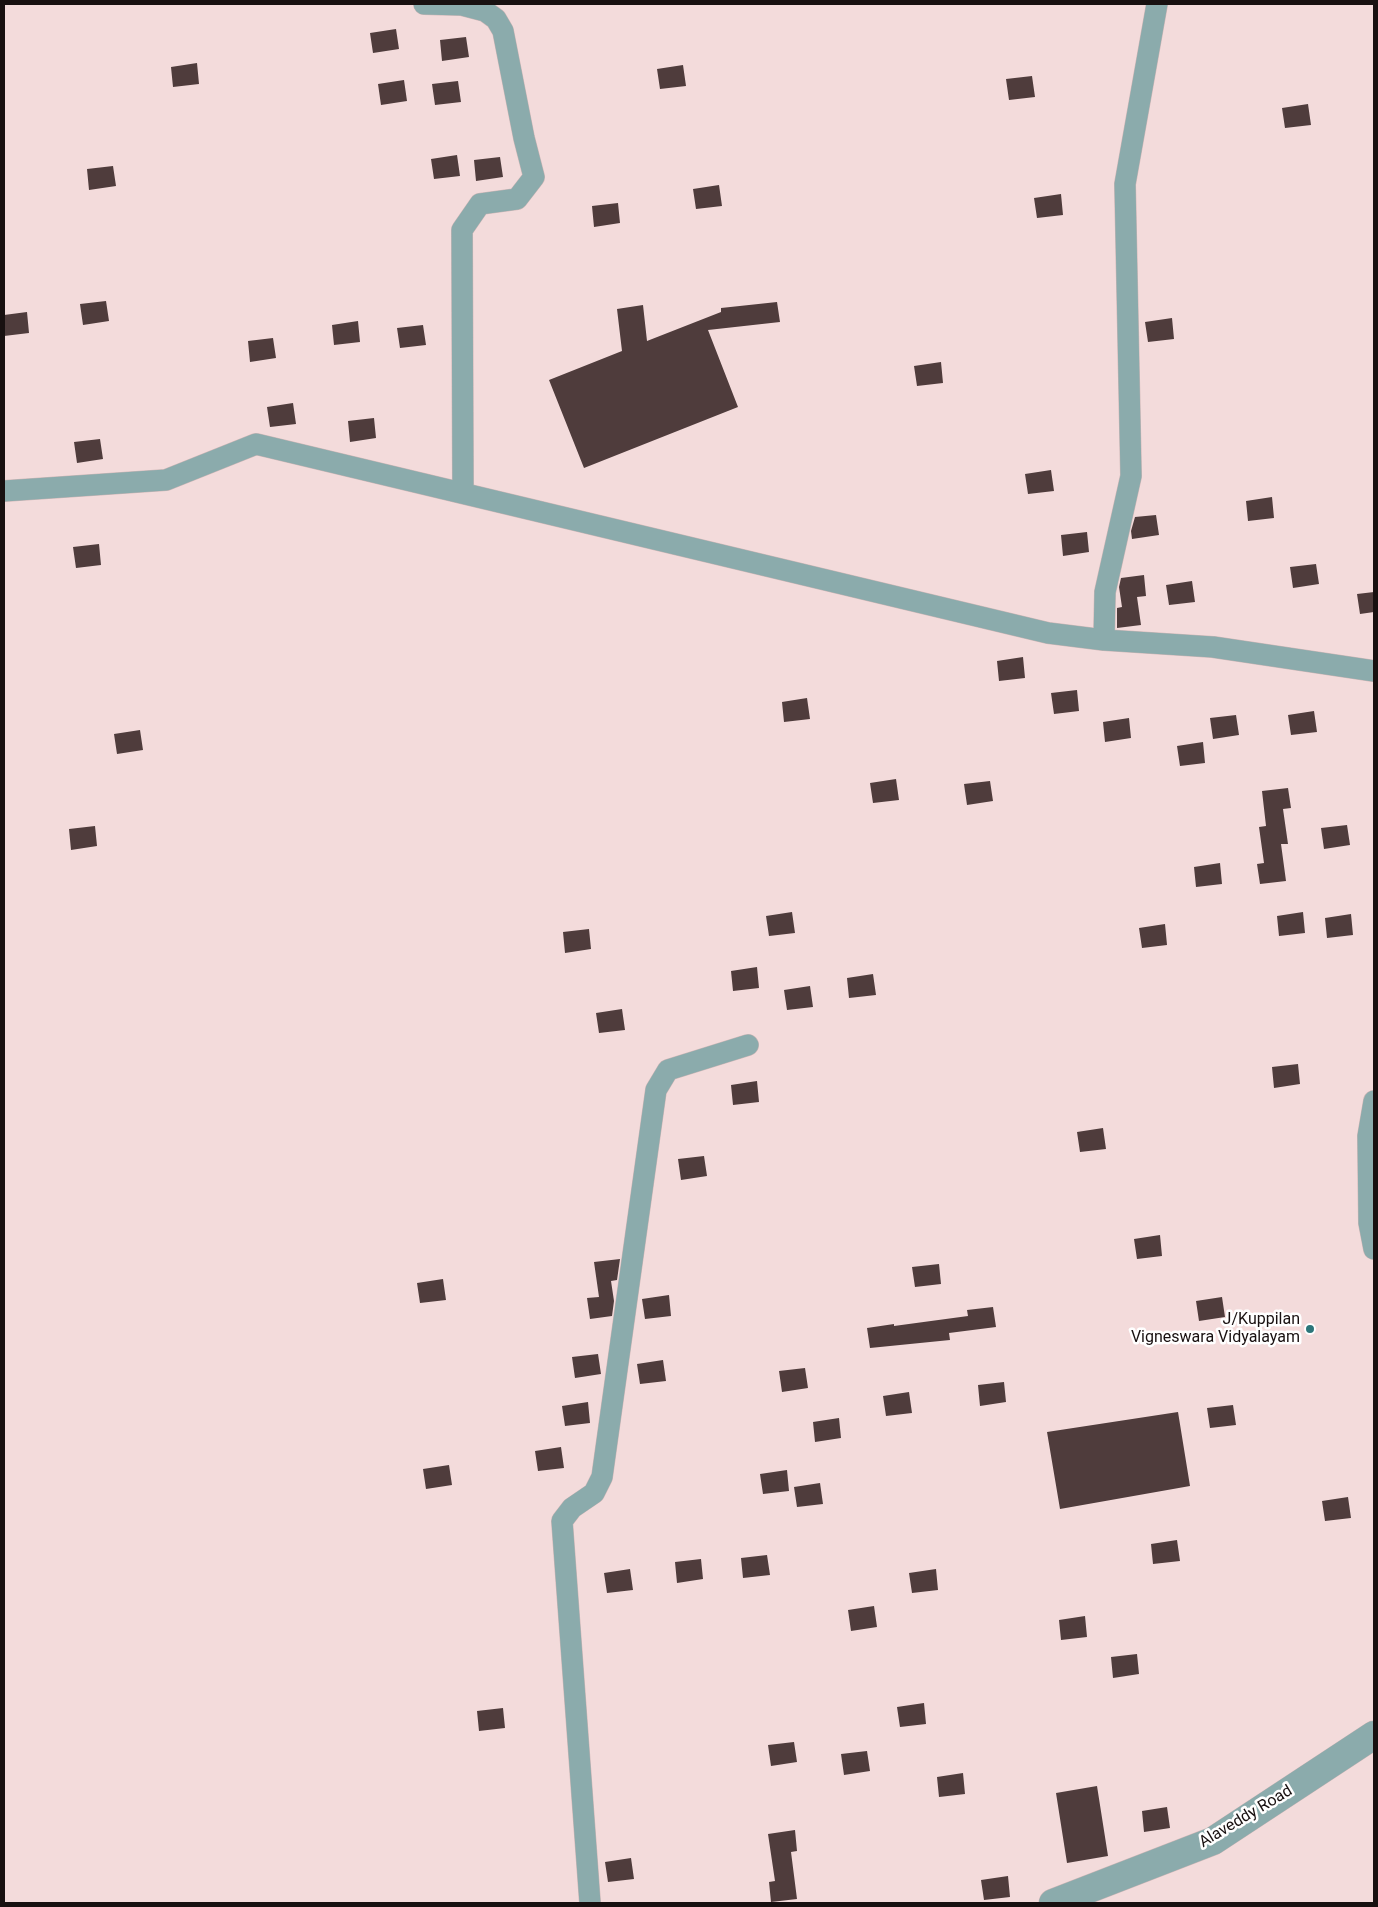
<!DOCTYPE html>
<html>
<head>
<meta charset="utf-8">
<style>
  body { margin:0 }
  #map { position:relative; width:1378px; height:1907px; overflow:hidden; background:#f3dbdb; font-family:Roboto,sans-serif }
  canvas { display:block }
  .frame { position:absolute; inset:0; border:5px solid #181010; pointer-events:none }
</style>
</head>
<body>
<div id="map">
<canvas width="1378" height="1907"></canvas>
<div class="frame"></div>
</div>
<script>
const ctx = document.querySelector('canvas').getContext('2d');
ctx.lineJoin = 'round';
function fill(path, color) {
  ctx.fillStyle = color;
  ctx.fill(path, 'evenodd');
}
function shape(rows) {
  const path = new Path2D();
  for (const r of rows) {
    path.moveTo(r[0], r[1]);
    for (let i = 2; i < r.length; i += 2) path.lineTo(r[i], r[i + 1]);
  }
  return path;
}
function stroke(path, color, width, dash) {
  ctx.strokeStyle = color;
  ctx.lineWidth = width;
  ctx.lineCap = dash ? 'butt' : 'round';
  ctx.setLineDash(dash || []);
  ctx.stroke(path);
}
function label(font, color, halo, rows, align = 'center') {
  ctx.font = font + ' Roboto,sans-serif';
  ctx.lineWidth = 5;
  ctx.setLineDash([]);
  ctx.textBaseline = 'middle';
  ctx.strokeStyle = halo;
  ctx.fillStyle = color;
  for (const [text, x, y, turn = 0] of rows) {
    ctx.save();
    ctx.translate(x, y);
    ctx.rotate((+turn || 0) * Math.PI / 180);
    ctx.textAlign = isNaN(turn) ? turn : align;
    if (halo) ctx.strokeText(text, 0, 0);
    ctx.fillText(text, 0, 0);
    ctx.restore();
  }
}
fill(shape([
  [396,29,399,49,373,53,370,33],
  [466,37,469,57,442,61,440,40],
  [197,63,199,84,173,87,171,67],
  [683,65,686,86,660,89,657,69],
  [1032,76,1035,97,1009,100,1006,79],
  [404,80,407,101,381,105,378,84],
  [458,81,461,102,435,105,432,84],
  [1308,104,1311,125,1285,128,1282,108],
  [457,155,460,176,434,179,431,159],
  [500,157,503,177,476,181,474,160],
  [113,166,116,186,89,190,87,169],
  [719,185,722,206,696,209,693,189],
  [1061,194,1063,215,1037,218,1034,198],
  [618,203,620,223,594,227,592,206],
  [106,301,109,321,83,325,80,304],
  [777,302,780,322,708,330,738,407,584,468,549,380,622,351,617,309,643,305,647,341,721,312,721,308],
  [27,312,29,333,4,336,4,315],
  [1172,318,1174,339,1148,342,1145,322],
  [358,321,360,342,334,345,332,325],
  [423,325,426,345,400,348,397,328],
  [273,338,276,358,250,362,248,341],
  [941,362,943,383,917,386,914,366],
  [293,403,296,424,270,427,267,407],
  [374,418,376,438,350,442,348,421],
  [100,439,103,459,77,463,74,442],
  [1051,470,1054,491,1028,494,1025,474],
  [1272,497,1274,518,1248,521,1246,501],
  [1156,515,1159,535,1132,539,1131,531,1135,517],
  [1087,532,1089,552,1063,556,1061,535],
  [99,544,101,565,76,568,73,547],
  [1316,564,1319,584,1293,588,1290,567],
  [1144,575,1146,596,1137,597,1141,625,1117,628,1117,608,1122,607,1119,587,1121,578],
  [1192,581,1195,602,1169,605,1166,585],
  [1374,592,1374,612,1360,614,1357,594],
  [1023,657,1025,678,999,681,997,661],
  [1077,690,1079,711,1054,714,1051,693],
  [807,698,810,719,784,722,782,702],
  [1314,711,1317,732,1291,735,1288,715],
  [1236,715,1239,735,1213,739,1210,718],
  [1129,718,1131,738,1105,742,1103,722],
  [140,730,143,750,117,754,114,734],
  [1203,742,1205,763,1180,766,1177,746],
  [896,779,899,800,873,803,870,783],
  [990,781,993,801,967,805,964,784],
  [1288,788,1291,808,1283,809,1288,844,1281,844,1286,881,1260,884,1257,864,1264,863,1259,827,1266,826,1262,791],
  [1347,825,1350,845,1324,849,1321,828],
  [95,826,97,846,71,850,69,829],
  [1220,863,1222,884,1196,887,1194,867],
  [792,912,795,933,769,936,766,916],
  [1303,912,1305,933,1279,936,1277,916],
  [1351,914,1353,935,1327,938,1325,918],
  [1165,924,1167,945,1142,948,1139,928],
  [589,929,591,949,565,953,563,932],
  [757,967,759,988,733,991,731,971],
  [873,974,876,995,849,998,847,978],
  [810,986,813,1007,787,1010,784,990],
  [622,1009,625,1030,599,1033,596,1013],
  [1298,1064,1300,1084,1274,1088,1272,1067],
  [757,1081,759,1102,733,1105,731,1085],
  [1103,1128,1106,1149,1080,1152,1077,1132],
  [704,1156,707,1176,681,1180,678,1159],
  [1160,1235,1162,1256,1137,1259,1134,1239],
  [620,1259,617,1280,611,1281,614,1301,612,1316,590,1319,587,1298,599,1297,594,1262],
  [939,1264,941,1284,915,1287,912,1267],
  [443,1279,446,1300,420,1303,417,1283],
  [669,1295,671,1316,645,1319,642,1299],
  [1222,1297,1225,1317,1199,1321,1196,1301],
  [993,1307,996,1327,949,1333,950,1340,870,1348,867,1328,894,1324,894,1326,968,1316,967,1310],
  [598,1354,601,1374,575,1378,572,1357],
  [663,1360,666,1381,640,1384,637,1364],
  [805,1368,808,1388,782,1392,779,1371],
  [1004,1382,1006,1402,980,1406,978,1385],
  [909,1392,912,1413,886,1416,883,1396],
  [588,1402,590,1423,565,1426,562,1406],
  [1233,1405,1236,1425,1210,1428,1207,1408],
  [1178,1412,1190,1486,1060,1509,1047,1432],
  [839,1418,841,1438,815,1442,813,1422],
  [561,1447,564,1468,538,1471,535,1451],
  [449,1465,452,1485,426,1489,423,1469],
  [787,1470,789,1491,763,1494,760,1474],
  [820,1483,823,1504,797,1507,794,1487],
  [1348,1497,1351,1518,1325,1521,1322,1501],
  [1177,1540,1180,1561,1153,1564,1151,1544],
  [767,1555,770,1575,743,1578,741,1558],
  [701,1559,703,1579,677,1583,675,1562],
  [630,1569,633,1590,607,1593,604,1573],
  [936,1569,938,1590,912,1593,909,1573],
  [874,1606,877,1627,851,1631,848,1610],
  [1085,1616,1087,1637,1061,1640,1059,1620],
  [1137,1654,1139,1674,1113,1678,1111,1657],
  [924,1703,926,1724,900,1727,897,1707],
  [503,1708,505,1728,479,1731,477,1711],
  [794,1742,797,1762,771,1766,768,1745],
  [867,1751,870,1771,844,1775,841,1754],
  [963,1773,965,1794,939,1797,937,1777],
  [1097,1786,1108,1856,1067,1863,1056,1793],
  [1167,1807,1170,1828,1144,1832,1142,1811],
  [795,1830,797,1851,791,1852,797,1899,771,1902,769,1882,775,1881,768,1834],
  [631,1858,634,1879,608,1882,605,1862],
  [1008,1876,1010,1897,984,1900,981,1880]
]), '#4f3c3c');
const minor = shape([
  [424,4,462,5,485,11,496,19,503,31,524,138,534,177,517,199,480,204,462,230,463,493],
  [4,491,166,480,256,444,1048,633,1104,640,1213,647,1374,671],
  [1104,640,1105,592,1131,476,1125,184,1157,4],
  [1374,1101,1368,1136,1369,1223,1374,1249],
  [590,1903,562,1521,572,1508,594,1493,602,1477,656,1090,668,1070,748,1045]
]);
const tertiary = shape([
  [1053,1903,1213,1841,1374,1735]
]);
stroke(minor, '#ccb6b6', 22);
stroke(tertiary, '#ccb6b6', 29);
stroke(minor, '#8babac', 21);
stroke(tertiary, '#8babac', 28);
for (const [x, y, r, color] of [
  [1310,1329,5,"#2c767a"]
]) {
  const dot = new Path2D();
  dot.arc(x, y, r, 0, 2 * Math.PI);
  ctx.fillStyle = color;
  ctx.fill(dot);
  stroke(dot, '#fff', 2);
}
label('16px', '#181010', '#fff', [
  ["J/Kuppilan",1300,1320],
  ["Vigneswara Vidyalayam",1300,1338]
], 'right');
label('16px', '#181010', '#fff', [
  ["Alaveddy Road",1246,1817,-31]
]);
</script>
</body>
</html>
